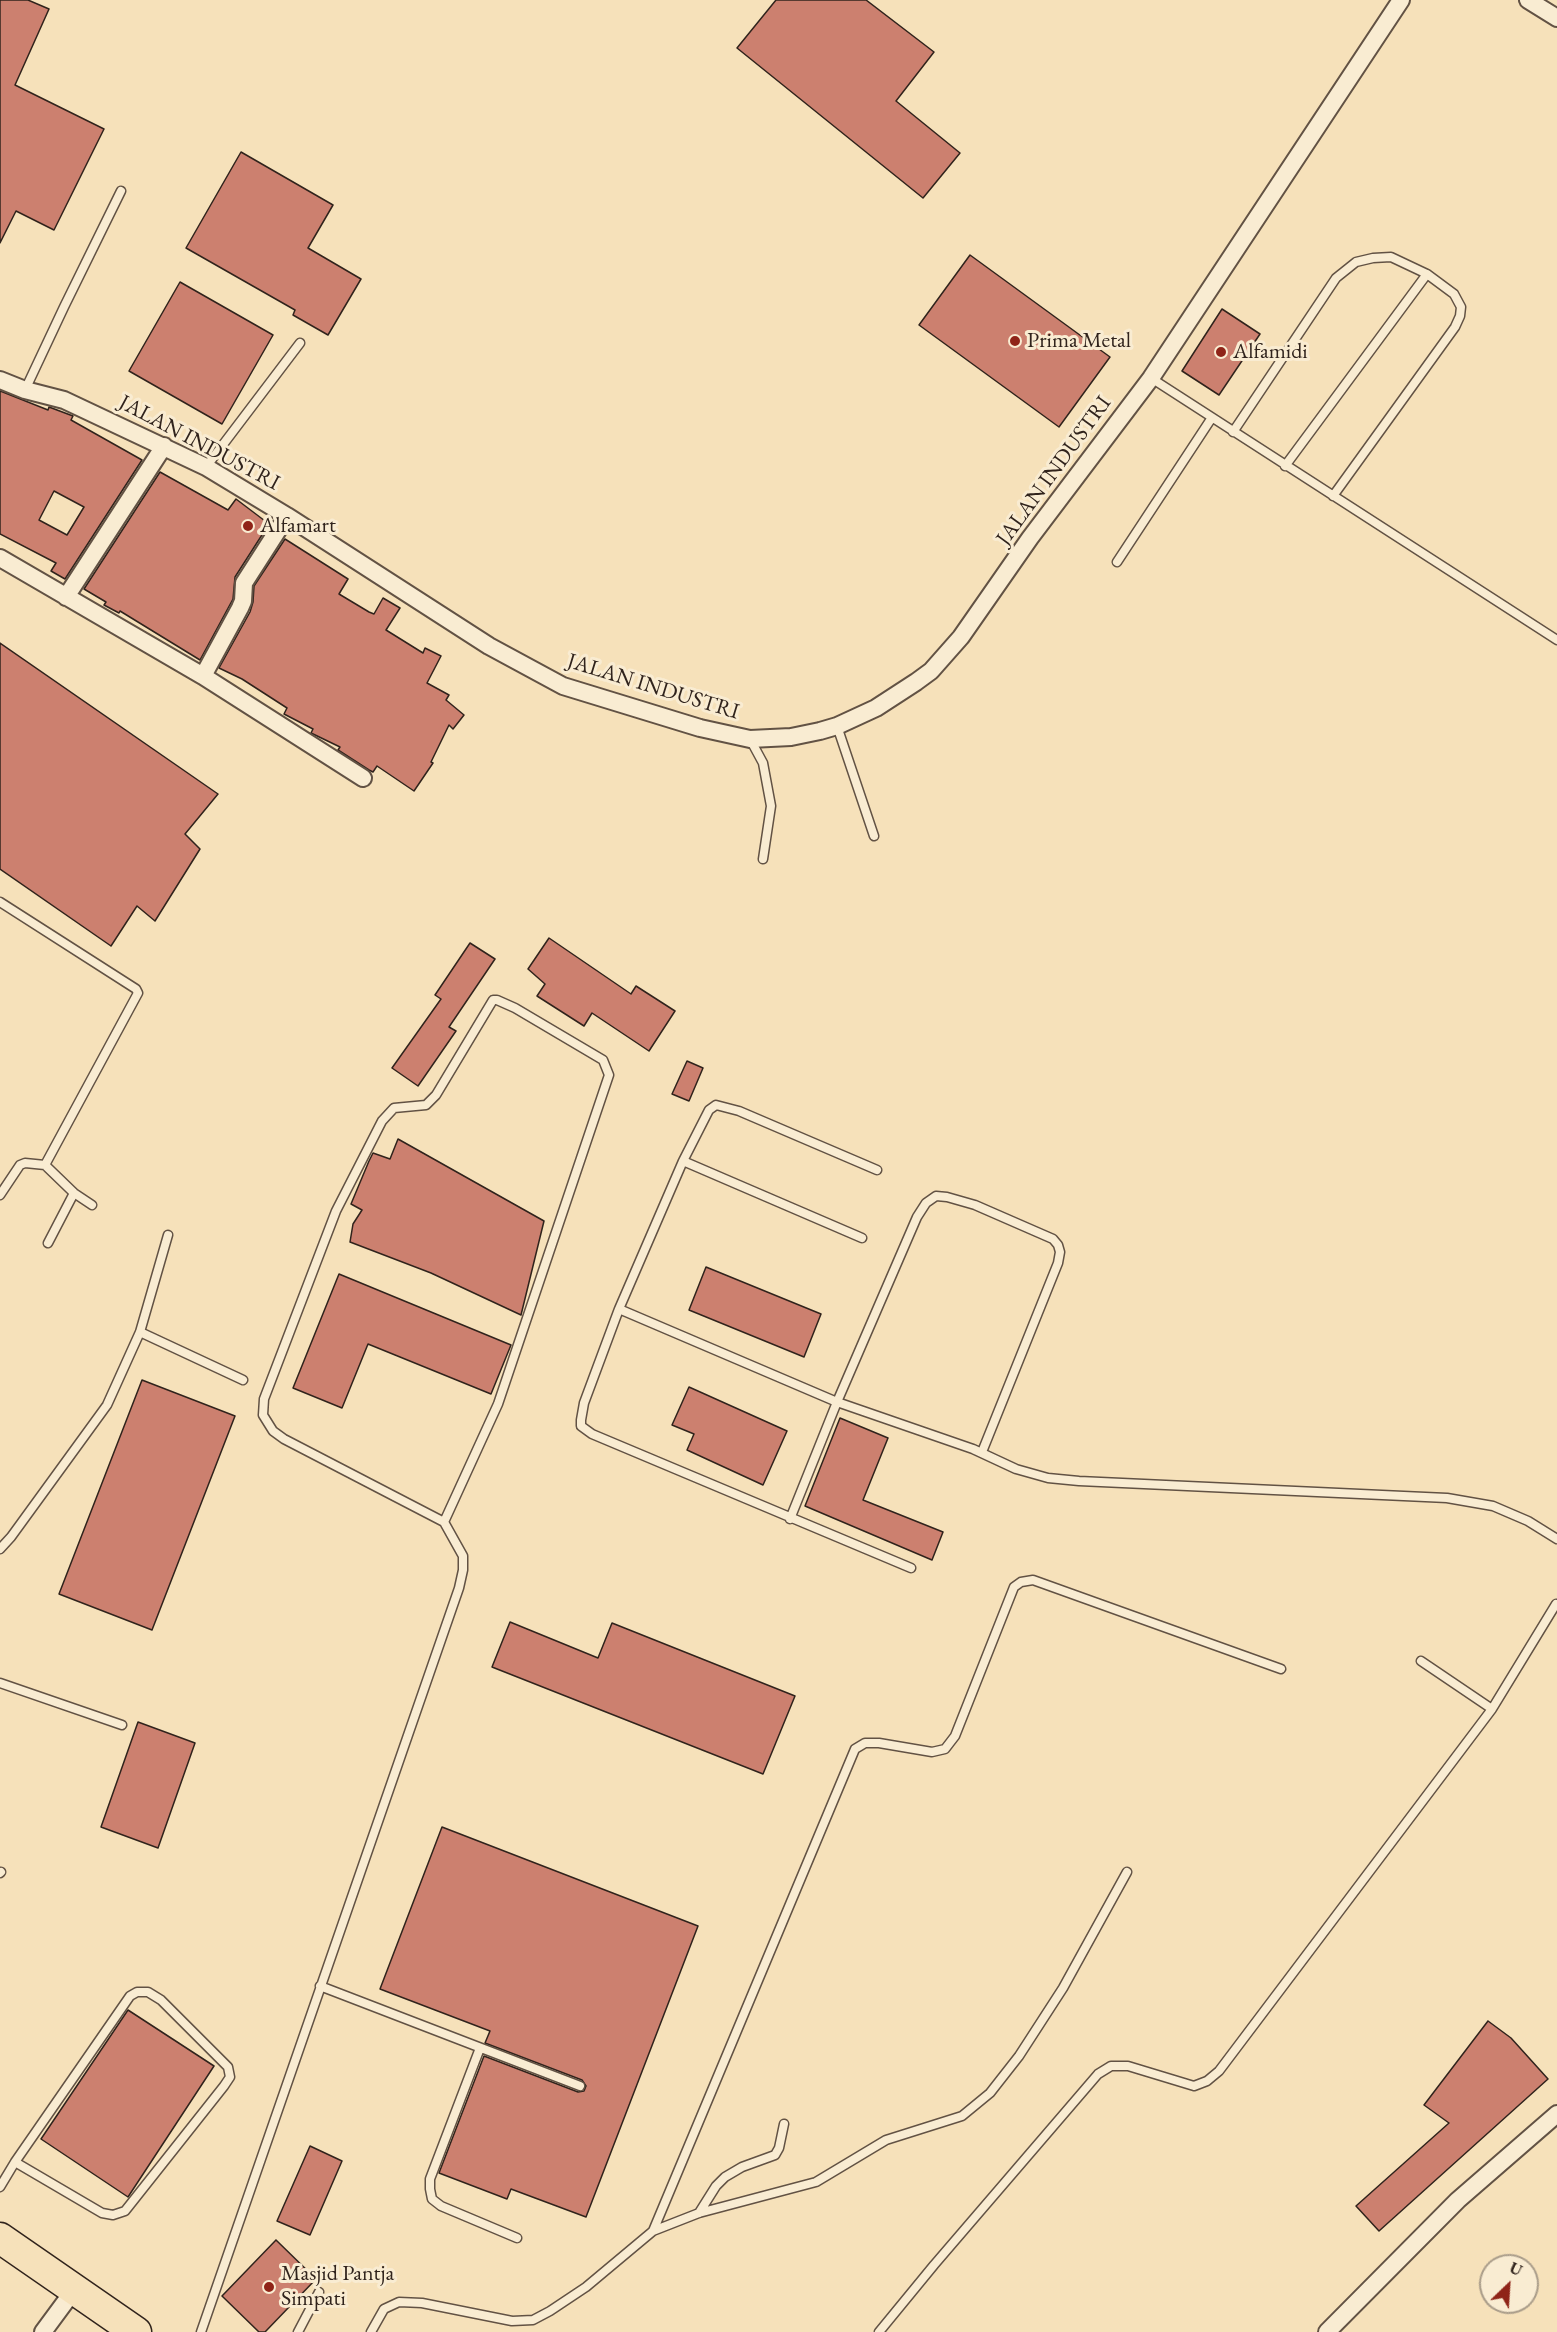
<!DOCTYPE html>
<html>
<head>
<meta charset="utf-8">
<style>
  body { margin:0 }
  #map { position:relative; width:1557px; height:2332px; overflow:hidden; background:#f6e1ba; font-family:"EB Garamond",serif }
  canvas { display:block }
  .north { position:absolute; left:1479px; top:2254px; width:60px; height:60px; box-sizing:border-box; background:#f9ecd2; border:2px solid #a99c89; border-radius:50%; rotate:25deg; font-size:16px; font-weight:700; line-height:24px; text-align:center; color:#30231c }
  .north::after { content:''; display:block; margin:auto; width:21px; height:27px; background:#8f2418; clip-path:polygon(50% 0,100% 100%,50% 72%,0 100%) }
</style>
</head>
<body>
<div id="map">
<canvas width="1557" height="2332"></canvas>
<div class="north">U</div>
</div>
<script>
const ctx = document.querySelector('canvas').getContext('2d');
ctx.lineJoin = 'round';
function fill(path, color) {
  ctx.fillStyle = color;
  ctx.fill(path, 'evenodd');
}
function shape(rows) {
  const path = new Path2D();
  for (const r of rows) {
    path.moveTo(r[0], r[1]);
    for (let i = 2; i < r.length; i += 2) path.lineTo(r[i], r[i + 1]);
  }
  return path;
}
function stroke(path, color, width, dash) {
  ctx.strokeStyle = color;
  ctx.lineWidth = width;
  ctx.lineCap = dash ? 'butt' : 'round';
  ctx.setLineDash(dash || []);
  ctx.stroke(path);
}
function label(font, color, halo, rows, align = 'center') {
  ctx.font = font + ' "EB Garamond",serif';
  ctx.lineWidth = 6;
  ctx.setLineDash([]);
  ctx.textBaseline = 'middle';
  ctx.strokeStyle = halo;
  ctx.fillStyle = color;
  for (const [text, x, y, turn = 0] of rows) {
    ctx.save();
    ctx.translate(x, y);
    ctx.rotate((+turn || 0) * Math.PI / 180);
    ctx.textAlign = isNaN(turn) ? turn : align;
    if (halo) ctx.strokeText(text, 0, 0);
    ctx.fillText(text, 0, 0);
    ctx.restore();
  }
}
const building = shape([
  [0,0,28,0,49,9,15,85,104,129,54,230,16,211,0,243,0,0],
  [776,0,866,0,934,52,896,101,960,153,923,198,737,48,776,0],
  [241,152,333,205,308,248,361,279,328,335,293,315,295,310,186,248,241,152],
  [970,255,1110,357,1059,427,919,325,970,255],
  [180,282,273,335,222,424,129,371,180,282],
  [1222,309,1260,334,1219,395,1182,371,1222,309],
  [0,391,48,410,49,407,73,416,71,420,142,460,65,579,51,571,56,563,0,534,0,391],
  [54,491,84,507,67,535,39,520,54,491],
  [160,472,228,510,236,499,269,524,235,577,233,599,200,660,120,611,119,613,104,605,106,602,84,589,160,472],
  [285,539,348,579,339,594,369,612,374,614,383,598,400,608,386,630,423,653,425,648,441,656,427,683,449,695,446,700,464,715,453,729,449,725,431,762,433,763,414,791,377,766,373,772,369,770,338,750,340,747,311,733,313,729,284,714,287,708,242,679,219,668,250,612,253,602,254,586,285,539],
  [0,643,218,794,185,834,200,849,155,921,137,906,111,946,0,869,0,643],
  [549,938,631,994,636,986,675,1011,649,1051,592,1013,584,1026,537,996,545,984,528,969,549,938],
  [470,943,495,959,449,1027,456,1031,418,1086,392,1068,441,999,435,995,470,943],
  [687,1061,703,1068,689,1101,672,1094,687,1061],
  [398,1139,544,1221,521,1315,431,1273,350,1242,353,1224,362,1210,351,1204,369,1161,373,1153,390,1159,398,1139],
  [706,1267,821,1314,804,1357,689,1310,706,1267],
  [339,1274,511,1345,491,1394,368,1344,342,1408,293,1388,339,1274],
  [142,1380,235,1416,152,1630,59,1594,142,1380],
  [689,1387,787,1431,763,1485,687,1450,694,1434,672,1425,689,1387],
  [840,1418,888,1438,863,1500,943,1532,932,1560,805,1506,840,1418],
  [510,1622,598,1658,612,1623,795,1696,763,1774,492,1667,510,1622],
  [138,1722,195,1743,158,1848,101,1827,138,1722],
  [442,1827,698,1926,586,2217,511,2189,507,2199,439,2173,484,2056,578,2092,584,2091,586,2086,582,2080,485,2043,490,2031,380,1989,442,1827],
  [128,2010,214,2066,128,2197,41,2139,128,2010],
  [1488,2021,1511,2038,1548,2079,1379,2231,1356,2206,1449,2123,1424,2105,1488,2021],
  [310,2146,342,2161,310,2235,277,2221,310,2146],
  [276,2240,316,2279,265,2332,259,2332,222,2296,276,2240]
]);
fill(building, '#cc806f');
stroke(building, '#30231c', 1.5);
const lane = shape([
  [1151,378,1557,640],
  [25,390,64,307,121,191],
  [1233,432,1336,278,1356,262,1373,258,1391,257,1427,274,1454,294,1461,307,1460,316,1455,327,1333,496],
  [1285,466,1427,274],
  [206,467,300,343],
  [1117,562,1211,419],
  [837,726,874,836],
  [750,739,763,763,771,806,763,859],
  [0,902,136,989,138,993,45,1165,25,1163,20,1165,0,1195],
  [683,1161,862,1238],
  [45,1165,74,1193,92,1205],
  [877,1170,739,1111,716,1105,709,1110,683,1161,619,1309,584,1403,581,1420,581,1426,592,1434,911,1568],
  [48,1243,74,1193],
  [619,1309,837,1402,973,1449,1016,1469,1048,1478,1079,1481,1447,1498,1493,1506,1528,1521,1557,1539],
  [140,1332,243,1380],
  [790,1519,837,1402,917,1217,926,1203,936,1196,947,1197,975,1205,1053,1239,1058,1245,1060,1252,1058,1263,982,1452],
  [0,1549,11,1537,107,1405,140,1332,168,1235],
  [1421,1661,1492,1709],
  [0,1683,122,1725],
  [0,1873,1,1872],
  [320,1986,580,2086],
  [480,2048,430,2179,430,2189,432,2199,441,2206,517,2238],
  [0,2187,15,2162,130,1996,137,1992,148,1992,161,2000,228,2067,230,2077,224,2086,125,2211,113,2215,102,2213,15,2162],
  [699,2213,716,2186,725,2177,742,2167,775,2155,779,2148,784,2124],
  [653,2231,699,2213,816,2182,886,2140,962,2116,990,2093,1019,2056,1063,1988,1127,1872],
  [201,2332,459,1588,463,1570,463,1556,444,1522,498,1404,609,1075,603,1060,515,1008,497,1000,493,1000,436,1095,426,1105,394,1108,382,1121,336,1211,264,1399,263,1415,273,1431,284,1439,444,1522],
  [298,2332,319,2292],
  [371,2332,384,2309,399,2302,422,2303,512,2321,533,2320,550,2311,586,2287,653,2231,855,1749,865,1743,879,1743,932,1752,945,1749,955,1736,1014,1587,1021,1582,1033,1580,1281,1669],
  [879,2332,934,2265,1098,2074,1111,2066,1128,2066,1194,2086,1207,2081,1219,2071,1492,1709,1556,1604]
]);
const street = shape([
  [1528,0,1557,18],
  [0,380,25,390,64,400,206,467,287,516,489,646,563,686,700,728,750,739,791,737,820,731,837,726,876,708,916,682,931,671,961,637,1030,538,1151,378,1401,0],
  [0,558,203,676,363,778],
  [66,597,164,446],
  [203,676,240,608,243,601,244,583,287,516],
  [43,2332,74,2290],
  [1327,2332,1458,2200,1557,2114]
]);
const highway = shape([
  [0,2238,136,2332]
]);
stroke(lane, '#625244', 11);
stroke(street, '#625244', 20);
stroke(highway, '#30231c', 33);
stroke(lane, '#f9ecd2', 8);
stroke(street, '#f9ecd2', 16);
stroke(highway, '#f6e1ba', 30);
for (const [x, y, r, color] of [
  [1015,341,6,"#8f2418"],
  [1221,352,6,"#8f2418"],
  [248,526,6,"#8f2418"],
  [269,2287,6,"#8f2418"]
]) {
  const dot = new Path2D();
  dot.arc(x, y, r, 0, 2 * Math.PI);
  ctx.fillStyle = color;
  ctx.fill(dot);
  stroke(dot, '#f9ecd2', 2);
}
label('22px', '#30231c', '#f9ecd2', [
  ["Prima Metal",1027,341],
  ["Alfamidi",1233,352],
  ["Alfamart",260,526],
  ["Masjid Pantja",281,2274],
  ["Simpati",281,2299]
], 'left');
label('22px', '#30231c', '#f9ecd2', [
  ["JALAN INDUSTRI",199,443,28],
  ["JALAN INDUSTRI",1054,471,-54],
  ["JALAN INDUSTRI",653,687,17]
]);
</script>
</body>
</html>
